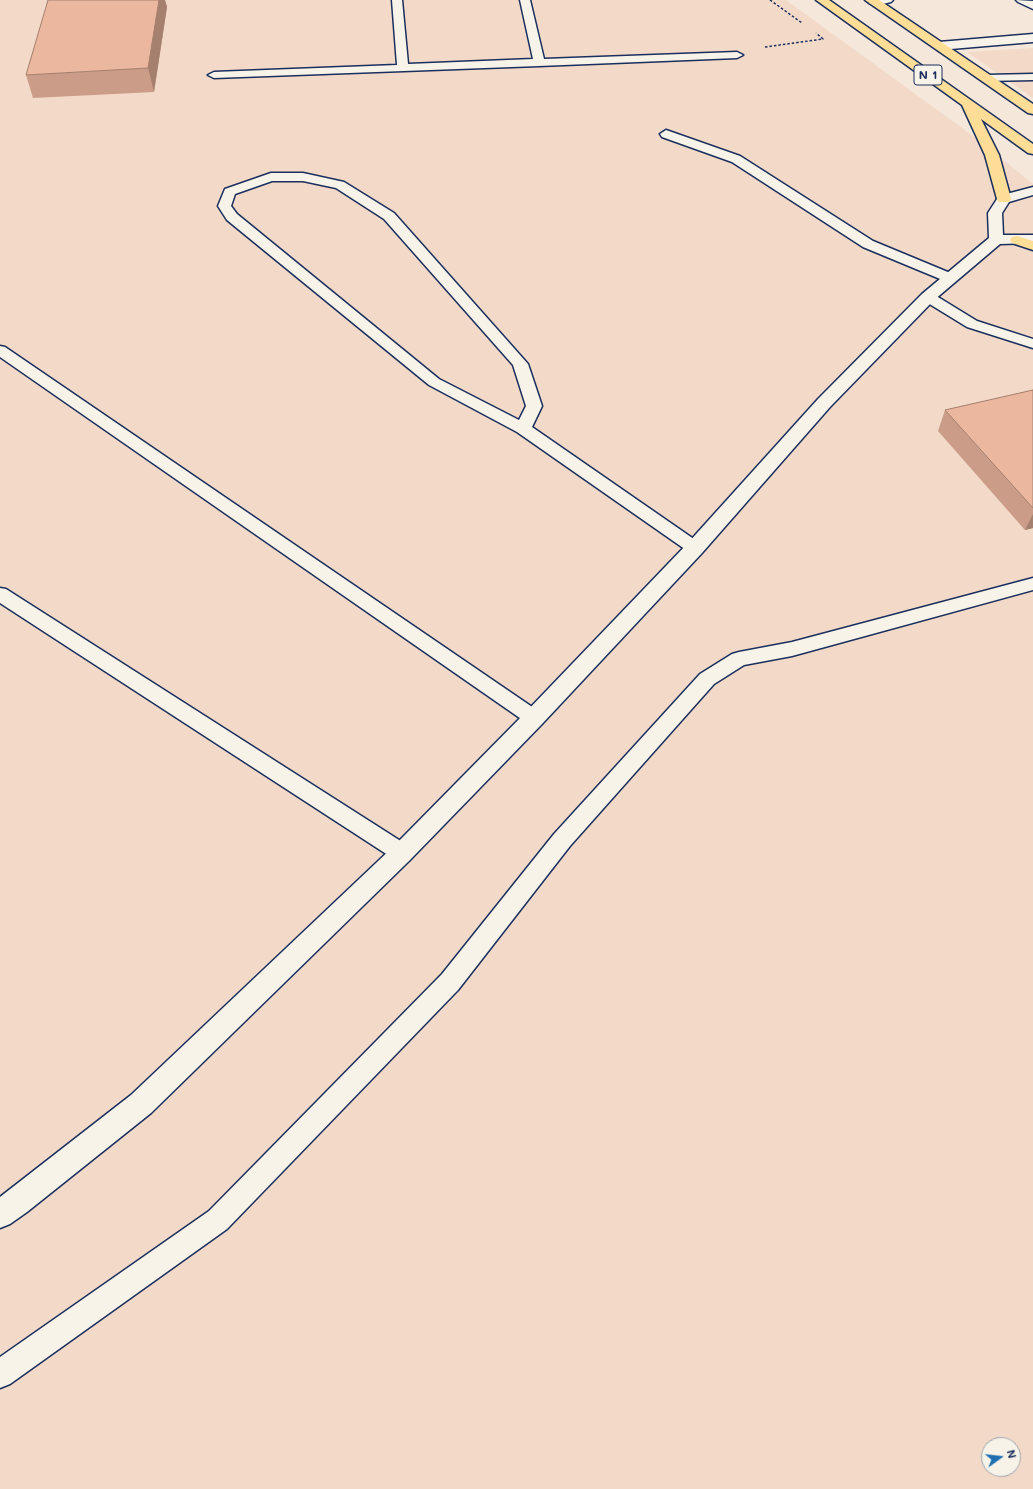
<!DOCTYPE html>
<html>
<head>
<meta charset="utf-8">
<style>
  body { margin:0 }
  #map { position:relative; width:1033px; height:1489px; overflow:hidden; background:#f5e7d9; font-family:Mali,sans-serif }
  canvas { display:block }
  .north { position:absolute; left:981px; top:1437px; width:40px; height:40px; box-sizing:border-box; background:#f7f3e8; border:1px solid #9fa5b1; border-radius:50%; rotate:75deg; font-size:11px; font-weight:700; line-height:16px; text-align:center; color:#1b2f5e }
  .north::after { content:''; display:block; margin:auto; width:14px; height:18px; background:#1f6fb2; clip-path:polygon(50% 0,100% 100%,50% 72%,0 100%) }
</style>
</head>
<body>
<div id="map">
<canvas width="1033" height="1489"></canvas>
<div class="north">N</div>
</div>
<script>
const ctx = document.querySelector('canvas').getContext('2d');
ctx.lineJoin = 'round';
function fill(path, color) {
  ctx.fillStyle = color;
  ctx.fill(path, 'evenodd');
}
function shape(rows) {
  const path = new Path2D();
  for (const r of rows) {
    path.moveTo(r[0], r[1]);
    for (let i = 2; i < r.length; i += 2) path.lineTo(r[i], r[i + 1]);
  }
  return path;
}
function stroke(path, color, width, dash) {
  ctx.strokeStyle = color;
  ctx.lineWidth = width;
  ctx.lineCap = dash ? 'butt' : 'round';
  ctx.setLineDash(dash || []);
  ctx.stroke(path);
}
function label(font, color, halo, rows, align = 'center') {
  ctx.font = font + ' Mali,sans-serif';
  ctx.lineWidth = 3;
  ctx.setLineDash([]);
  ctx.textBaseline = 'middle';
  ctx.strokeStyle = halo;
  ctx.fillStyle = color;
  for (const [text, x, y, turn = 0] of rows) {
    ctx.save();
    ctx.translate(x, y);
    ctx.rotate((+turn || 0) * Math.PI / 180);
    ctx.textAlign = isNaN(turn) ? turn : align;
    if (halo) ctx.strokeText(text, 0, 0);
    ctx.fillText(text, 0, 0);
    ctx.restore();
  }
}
fill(shape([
  [0,0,786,0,973,136,1033,184,1033,1489,0,1489],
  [989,1445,1013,1445,1013,1469,989,1469],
  [1033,48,1033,98,967,52]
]), '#f2d9c8');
const service = shape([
  [392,0,402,0,408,64,533,59,520,0,530,0,544,59,737,52,743,55,737,58,539,66,214,78,208,75,214,72,397,65,392,0],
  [1033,74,1033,80,986,81,980,78,986,75,1033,74],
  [666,130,740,156,873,241,955,275,957,278,955,281,945,281,863,247,732,162,662,137,660,134,666,130],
  [271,173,303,173,344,182,394,213,528,364,542,406,532,427,701,544,704,548,701,552,695,554,689,552,517,432,429,385,227,220,218,206,225,189,271,173],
  [272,181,303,181,336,188,384,219,513,365,526,406,519,420,439,379,237,214,231,206,235,194,272,181],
  [928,293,933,294,977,321,1033,339,1033,348,967,327,923,300,921,297,923,294,928,293],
  [0,346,5,347,541,713,544,718,541,723,534,726,527,723,0,357,0,346],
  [1033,578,1033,590,792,656,744,665,714,684,570,846,458,990,227,1229,10,1384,0,1388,0,1357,209,1211,442,974,554,834,700,674,732,654,739,652,792,642,1033,578],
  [0,588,6,589,410,847,413,853,410,859,402,862,394,859,0,603,0,588]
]);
const minor = shape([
  [873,0,893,0,891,2,875,6,869,3,873,0],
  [1016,0,1033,1,1033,9,1018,2,1016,0],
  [1033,34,1033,42,939,50,933,46,939,42,1033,34],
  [1033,187,1033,195,1009,202,1002,213,1003,235,1033,235,1033,243,1000,244,934,300,830,407,702,553,542,724,410,860,151,1113,27,1212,10,1224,0,1228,0,1197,131,1095,394,846,526,712,688,543,818,399,922,294,989,238,988,213,999,196,1033,187]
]);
const trunk = shape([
  [816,0,829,0,1033,144,1033,154,1028,153,981,119,999,155,1011,199,1009,202,999,202,997,199,985,155,962,105,816,0],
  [865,0,879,0,1033,104,1033,114,1028,113,865,0],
  [1017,236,1033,241,1033,250,1012,243,1010,240,1012,237,1017,236]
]);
stroke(service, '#1b2f5e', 3);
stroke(minor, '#1b2f5e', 3);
stroke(trunk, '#1b2f5e', 3);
stroke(shape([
  [770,0,802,23],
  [765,47,823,39,816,33]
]), '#1b2f5e', 1.5, [2.5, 2]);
fill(service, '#f7f3e8');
fill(minor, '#f7f3e8');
fill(trunk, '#fedd96');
fill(shape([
  [48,0,165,0,167,7,154,92,33,98,26,75],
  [1033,390,1033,528,1025,530,938,431,945,410]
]), '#cb9d89');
fill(shape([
  [159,0,165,0,167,7,154,92,148,68],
  [1033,514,1033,528,1025,530]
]), '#a5806f');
const building = shape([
  [48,0,159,0,148,68,26,75,48,0],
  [1033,390,1033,508,945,410,1033,390]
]);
fill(building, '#ecb79f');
stroke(building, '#a5806f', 1);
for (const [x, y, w] of [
  [928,75,28]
]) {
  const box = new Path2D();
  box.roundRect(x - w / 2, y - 10, w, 20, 3);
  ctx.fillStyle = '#f7f3e8';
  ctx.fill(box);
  stroke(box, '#1b2f5e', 1);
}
label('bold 12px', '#1b2f5e', null, [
  ["N 1",928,75]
]);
</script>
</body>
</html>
